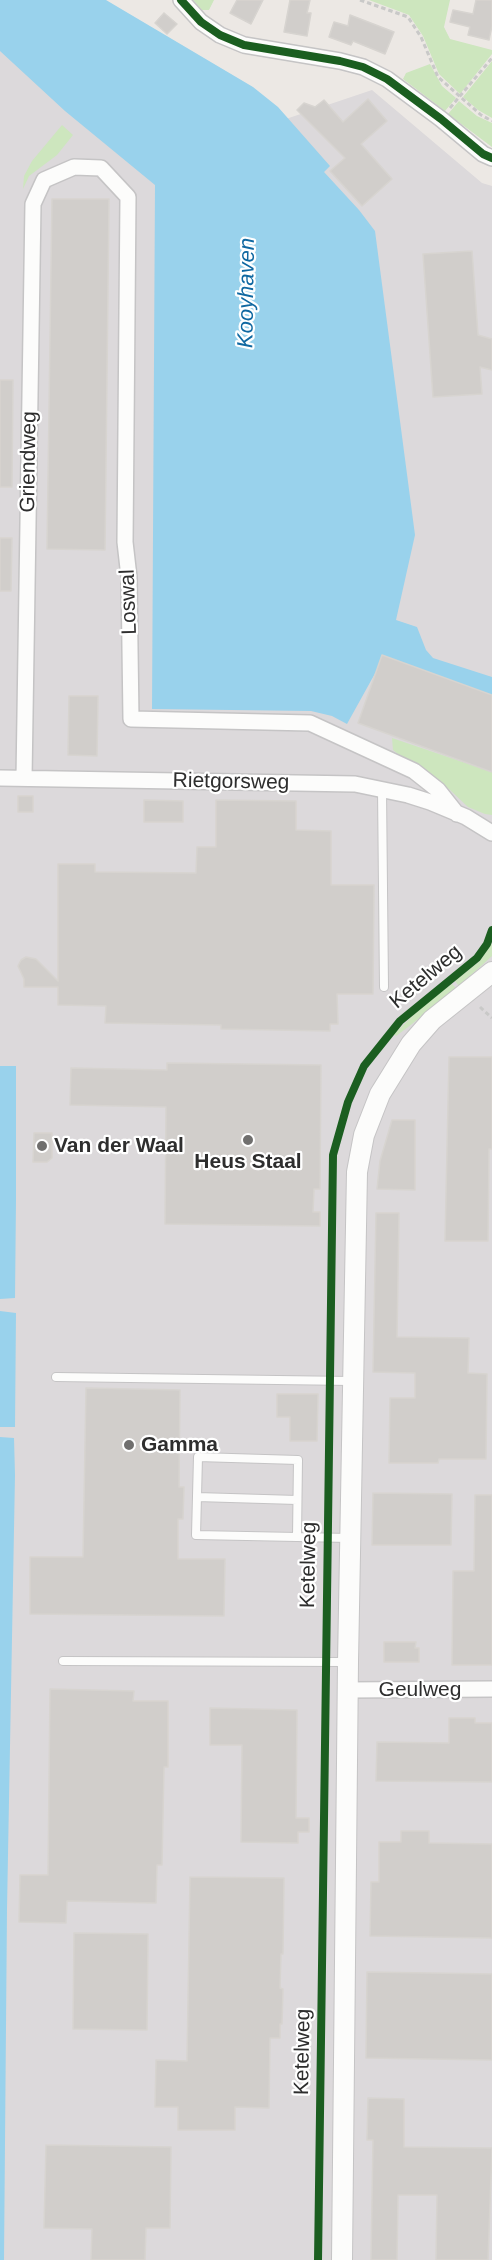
<!DOCTYPE html>
<html>
<head>
<meta charset="utf-8">
<style>
  body { margin:0 }
  canvas { display:block; background:#ece8e4 }
</style>
</head>
<body>
<canvas width="492" height="2260"></canvas>
<script>
const ctx = document.querySelector('canvas').getContext('2d');
ctx.lineJoin = 'round';
function fill(path, color) {
  ctx.fillStyle = color;
  ctx.fill(path, 'evenodd');
}
function shape(rows) {
  const path = new Path2D();
  for (const r of rows) {
    path.moveTo(r[0], r[1]);
    for (let i = 2; i < r.length; i += 2) path.lineTo(r[i], r[i + 1]);
  }
  return path;
}
function stroke(path, color, width, dash) {
  ctx.strokeStyle = color;
  ctx.lineWidth = width;
  ctx.lineCap = dash ? 'butt' : 'round';
  ctx.setLineDash(dash || []);
  ctx.stroke(path);
}
function label(font, color, halo, rows, align = 'center') {
  ctx.font = font + ' Helvetica,sans-serif';
  ctx.lineWidth = 4.5;
  ctx.setLineDash([]);
  ctx.textBaseline = 'middle';
  ctx.strokeStyle = halo;
  ctx.fillStyle = color;
  for (const [text, x, y, turn = 0] of rows) {
    ctx.save();
    ctx.translate(x, y);
    ctx.rotate((+turn || 0) * Math.PI / 180);
    ctx.textAlign = isNaN(turn) ? turn : align;
    if (halo) ctx.strokeText(text, 0, 0);
    ctx.fillText(text, 0, 0);
    ctx.restore();
  }
}
fill(shape([
  [0,13,158,162,372,90,482,183,492,186,492,2260,0,2260]
]), '#dcd9db');
fill(shape([
  [193,0,214,0,209,10,202,10],
  [369,0,450,0,444,27,450,39,492,50,492,54,460,94,439,74,423,36,409,15],
  [492,61,492,118,478,110,463,97],
  [430,64,442,86,456,98,445,111,403,79,406,73],
  [459,101,477,116,492,123,492,147,448,114],
  [62,125,73,135,57,155,29,176,23,189,24,176,32,161],
  [392,738,492,772,492,815,485,814,468,807,449,789,398,754,393,750],
  [492,943,492,956,459,986,455,981,480,961],
  [452,984,456,988,412,1024,396,1036,394,1034,425,1004]
]), '#cde6be');
fill(shape([
  [0,0,106,0,253,87,278,107,330,166,324,172,359,210,375,231,415,535,396,620,417,627,426,650,433,658,492,677,492,698,383,659,347,724,332,716,311,711,152,709,155,185,65,111,0,51],
  [0,1066,16,1066,16,1200,15,1298,0,1299],
  [0,1311,16,1313,15,1427,0,1427],
  [0,1437,14,1438,15,1475,7,1909,4,2260,0,2260]
]), '#99d2ec');
const building = shape([
  [237,0,263,0,251,24,230,13,237,0],
  [290,0,310,0,307,13,311,13,307,36,284,32,290,0],
  [476,0,492,0,492,26,489,40,468,35,470,27,450,22,453,10,473,14,476,0],
  [164,13,177,24,167,34,155,23,164,13],
  [350,15,394,32,385,54,353,41,351,45,329,37,334,22,348,26,350,15],
  [368,99,387,121,361,144,392,179,362,206,330,171,345,158,297,110,304,103,315,107,324,100,343,122,368,99],
  [52,199,109,199,105,550,47,549,52,199],
  [472,251,478,335,492,339,492,370,480,367,482,394,433,397,423,254,472,251],
  [0,380,13,380,12,487,0,487,0,380],
  [0,538,12,538,11,591,0,591,0,538],
  [382,655,492,695,492,772,358,723,382,655],
  [69,696,98,696,97,756,68,755,69,696],
  [18,796,33,796,33,812,18,812,18,796],
  [144,800,183,801,183,822,144,822,144,800],
  [216,800,296,801,296,830,331,831,331,885,374,885,373,994,337,994,338,1024,330,1024,330,1031,221,1029,221,1025,105,1023,106,1006,58,1005,58,987,24,987,24,979,18,966,21,960,26,957,36,959,58,981,58,864,95,864,95,872,196,873,197,847,216,847,216,800],
  [449,1057,492,1057,492,1149,489,1149,488,1241,445,1241,449,1057],
  [167,1063,321,1065,320,1189,314,1189,313,1212,320,1212,320,1226,165,1224,166,1107,70,1105,71,1068,167,1070,167,1063],
  [392,1120,415,1120,415,1190,377,1189,380,1161,392,1120],
  [34,1133,52,1133,52,1158,47,1162,33,1162,34,1133],
  [376,1213,399,1213,397,1337,469,1338,468,1373,487,1374,486,1459,439,1459,438,1463,389,1463,390,1398,415,1398,415,1373,373,1372,376,1213],
  [86,1388,180,1390,179,1487,184,1487,183,1519,178,1519,178,1559,225,1559,224,1616,30,1614,30,1557,83,1557,86,1388],
  [277,1394,318,1394,317,1441,290,1441,290,1417,277,1417,277,1394],
  [373,1493,452,1494,451,1545,372,1545,373,1493],
  [475,1495,492,1495,492,1665,452,1665,453,1571,474,1571,475,1495],
  [384,1642,416,1642,415,1648,419,1648,419,1662,384,1662,384,1642],
  [50,1689,134,1691,133,1701,168,1701,168,1767,164,1767,162,1865,157,1865,156,1903,67,1901,66,1923,19,1922,20,1875,48,1875,50,1689],
  [210,1708,297,1710,296,1818,309,1818,309,1832,298,1832,298,1843,241,1842,242,1745,210,1745,210,1708],
  [449,1718,475,1718,475,1723,492,1723,492,1782,376,1781,377,1742,449,1743,449,1718],
  [401,1831,429,1831,429,1843,492,1844,492,1938,370,1936,371,1882,379,1882,379,1842,401,1842,401,1831],
  [190,1877,284,1878,283,1954,281,1954,280,1988,283,1989,282,2024,280,2024,280,2038,270,2038,269,2108,235,2107,235,2130,178,2130,178,2107,155,2107,156,2060,187,2061,190,1877],
  [74,1933,148,1934,147,2030,73,2029,74,1933],
  [367,1972,492,1974,492,2060,366,2058,367,1972],
  [368,2098,404,2099,404,2147,492,2148,488,2260,436,2260,437,2195,398,2195,397,2260,371,2260,373,2140,367,2140,368,2098],
  [46,2145,171,2147,170,2228,146,2228,145,2260,91,2260,92,2229,44,2228,46,2145]
]);
fill(building, '#d1cecb');
stroke(building, '#d7d4d0', 1.5);
const service = shape([
  [382,789,384,987],
  [56,1377,351,1381],
  [197,1497,297,1500],
  [297,1537,298,1460,198,1457,196,1535,297,1537,350,1538],
  [63,1661,347,1662]
]);
const minor = shape([
  [181,0,201,22,220,35,244,45,340,61,363,67,387,79,441,119,483,154,492,158],
  [0,778,355,784,408,795,430,802,466,817,492,833],
  [24,778,33,204,44,180,74,167,101,168,128,197,125,542,129,577,131,719,310,723,414,771,438,790,457,814],
  [348,1690,492,1689]
]);
const tertiary = shape([
  [342,2260,348,1662,357,1172,364,1135,380,1094,411,1044,432,1020,492,972]
]);
stroke(service, '#c5c4c5', 10);
stroke(minor, '#c5c4c5', 18);
stroke(tertiary, '#c5c4c5', 22);
stroke(shape([
  [360,0,408,17,421,37,438,77,481,115,492,121],
  [450,108,492,58],
  [480,1007,492,1018]
]), '#c9c9c8', 3, [4.5, 3]);
stroke(service, '#fcfcfb', 8);
stroke(minor, '#fcfcfb', 15);
stroke(tertiary, '#fcfcfb', 20);
stroke(shape([
  [181,0,201,22,220,35,244,45,340,61,363,67,387,79,441,119,483,154,492,158],
  [318,2260,333,1155,348,1102,364,1066,400,1021,477,958,487,944,492,930]
]), '#1b5e20', 8);
for (const [x, y, r, color] of [
  [248,1140,6,"#706f6e"],
  [42,1146,6,"#706f6e"],
  [129,1445,6,"#706f6e"]
]) {
  const dot = new Path2D();
  dot.arc(x, y, r, 0, 2 * Math.PI);
  ctx.fillStyle = color;
  ctx.fill(dot);
  stroke(dot, '#fff', 2);
}
label('21px', '#2e2e2e', '#fff', [
  ["Griendweg",29,462,-89],
  ["Loswal",129,602,-92],
  ["Rietgorsweg",231,782,1],
  ["Ketelweg",426,977,-40],
  ["Ketelweg",309,1565,-89],
  ["Geulweg",420,1690],
  ["Ketelweg",303,2052,-89]
]);
label('bold 21px', '#2e2e2e', '#fff', [
  ["Van der Waal",54,1146],
  ["Heus Staal",248,1162,"center"],
  ["Gamma",141,1445]
], 'left');
label('italic 22px', '#0f68a1', '#fff', [
  ["Kooyhaven",247,293,-89]
]);
</script>
</body>
</html>
